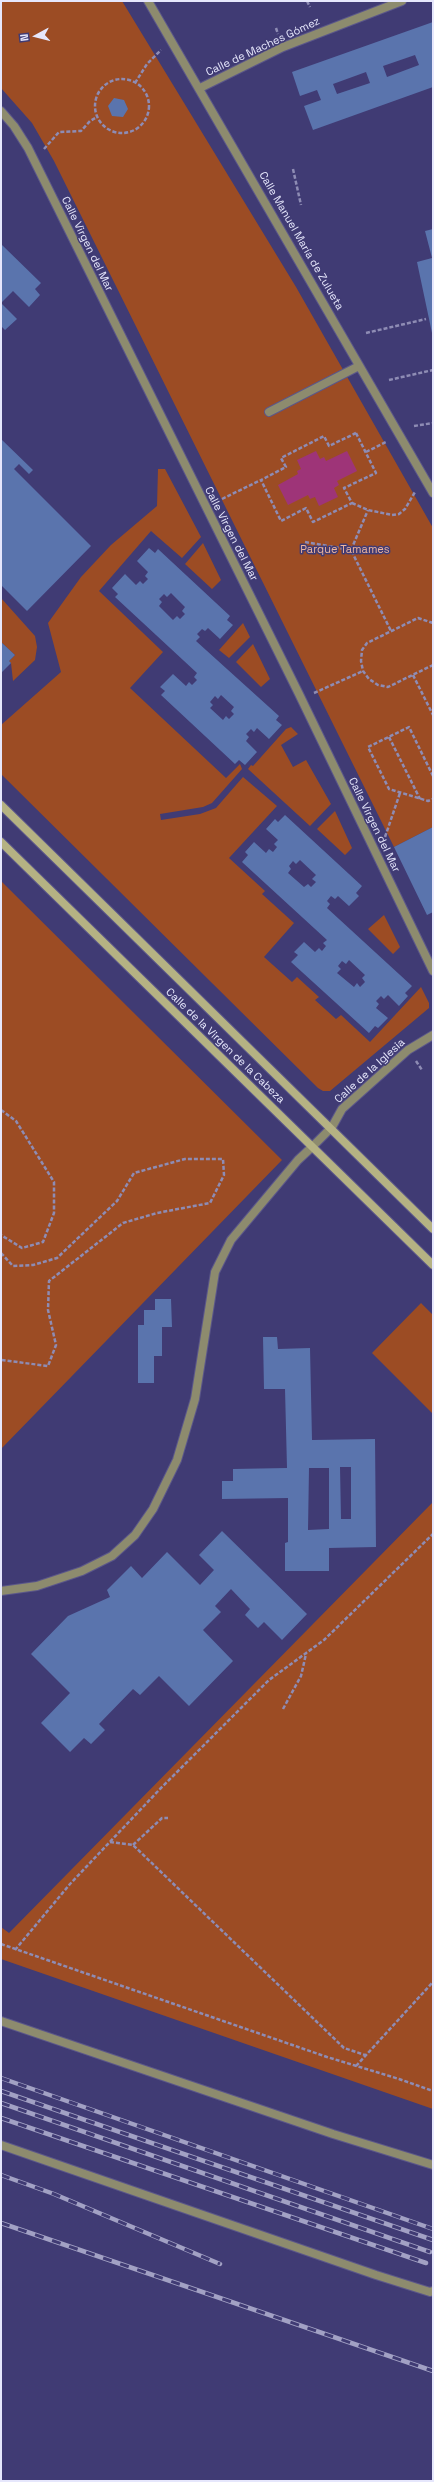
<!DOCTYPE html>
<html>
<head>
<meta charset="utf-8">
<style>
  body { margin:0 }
  #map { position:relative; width:434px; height:2482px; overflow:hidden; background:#403b74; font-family:"Space Grotesk",sans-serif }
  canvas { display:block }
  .frame { position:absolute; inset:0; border:2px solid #e6e7fc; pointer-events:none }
  .north { position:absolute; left:16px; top:16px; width:40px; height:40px; -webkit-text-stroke:3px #403b74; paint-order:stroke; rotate:263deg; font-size:11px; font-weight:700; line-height:16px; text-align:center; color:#e6e7fc }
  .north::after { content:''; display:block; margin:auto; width:14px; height:18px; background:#e6e7fc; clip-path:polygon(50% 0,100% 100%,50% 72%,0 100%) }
</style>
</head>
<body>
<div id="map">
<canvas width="434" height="2482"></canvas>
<div class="frame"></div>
<div class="north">N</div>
</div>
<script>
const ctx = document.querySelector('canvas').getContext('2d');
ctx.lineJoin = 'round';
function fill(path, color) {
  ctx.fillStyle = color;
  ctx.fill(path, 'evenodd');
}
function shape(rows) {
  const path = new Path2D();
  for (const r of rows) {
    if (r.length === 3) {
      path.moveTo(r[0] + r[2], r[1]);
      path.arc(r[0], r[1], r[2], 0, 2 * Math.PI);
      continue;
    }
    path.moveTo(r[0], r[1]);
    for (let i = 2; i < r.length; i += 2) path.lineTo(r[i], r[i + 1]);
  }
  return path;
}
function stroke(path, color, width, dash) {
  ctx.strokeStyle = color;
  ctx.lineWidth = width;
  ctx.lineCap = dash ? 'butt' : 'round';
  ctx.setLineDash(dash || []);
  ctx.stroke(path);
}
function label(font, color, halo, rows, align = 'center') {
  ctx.font = font + ' "Space Grotesk",sans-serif';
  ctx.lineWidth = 3;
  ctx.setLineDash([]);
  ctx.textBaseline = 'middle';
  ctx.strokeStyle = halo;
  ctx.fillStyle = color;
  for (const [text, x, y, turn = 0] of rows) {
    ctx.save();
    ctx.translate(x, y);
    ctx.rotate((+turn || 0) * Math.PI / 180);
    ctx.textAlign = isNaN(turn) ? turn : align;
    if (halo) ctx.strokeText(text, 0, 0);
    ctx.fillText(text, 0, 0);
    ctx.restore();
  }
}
fill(shape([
  [1,1,122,1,296,287,433,528,433,827,394,847,54,161,32,123,1,88],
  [158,469,165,469,201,537,182,558,151,531,99,591,163,652,130,688,226,778,240,764,242,769,212,803,203,807,160,814,161,820,200,814,216,808,243,777,277,806,229,858,265,891,262,894,294,923,264,957,292,982,297,977,319,997,315,1000,336,1019,341,1015,370,1042,421,987,429,1003,429,1008,330,1091,323,1091,318,1088,1,774,1,725,61,672,48,623,81,577,111,545,157,506],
  [203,543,221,580,212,589,185,564],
  [1,598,35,636,37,647,35,660,13,681,11,663,9,661,15,655,1,642],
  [243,623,250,637,229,658,219,650],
  [253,644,270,679,261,687,236,662],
  [291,727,298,734,281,745,293,767,306,760,331,804,310,826,248,769,251,765,253,766,286,729],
  [335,811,352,848,345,855,317,829],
  [1,881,282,1160,1,1449],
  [384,915,400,947,393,954,368,929],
  [421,1303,433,1315,433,1414,372,1353],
  [433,1502,433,2109,1,1959,1,1927,9,1933]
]), '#9c4c24');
fill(shape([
  [316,451,320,459,324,457,326,461,347,451,357,471,337,481,339,485,334,488,338,497,319,506,315,497,310,499,308,495,288,505,278,485,298,474,297,471,301,469,297,460]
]), '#9e3478');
fill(shape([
  [433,22,433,87,313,130,304,106,321,100,317,90,300,96,292,72],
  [415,55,419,65,387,77,383,66],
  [366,72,370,83,337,94,333,84],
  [114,98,124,100,128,109,123,117,112,116,108,106],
  [433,229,433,333,432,333,417,262,432,258,425,231],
  [1,244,41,283,35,289,40,295,29,307,13,291,1,303,17,319,5,330,1,326],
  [1,439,33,470,29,474,19,464,14,469,91,546,27,611,1,585],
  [149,548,155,553,158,549,230,616,227,620,233,625,220,639,208,628,205,631,202,629,197,634,200,637,196,641,279,716,276,720,282,725,269,739,257,728,254,732,251,729,246,734,249,737,246,741,257,752,245,765,239,760,235,764,161,695,165,691,160,687,173,674,186,686,189,682,192,685,197,680,194,677,197,673,115,597,118,594,112,588,125,574,136,585,140,581,143,584,148,579,145,576,148,572,137,561],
  [171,593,185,607,182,611,185,614,180,619,177,616,173,620,159,606,162,602,159,599,164,594,167,597],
  [221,695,234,707,231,711,234,714,229,719,226,716,223,720,210,708,213,705,210,702,215,696,218,699],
  [1,642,15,655,9,661,11,663,1,673],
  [285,815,362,886,356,893,359,896,349,906,338,896,335,899,331,896,327,901,330,904,327,908,412,986,405,993,408,996,399,1006,388,995,384,999,381,996,376,1001,379,1004,376,1008,388,1018,378,1028,375,1026,369,1033,291,962,298,955,294,952,304,942,315,952,319,948,322,951,326,946,323,943,327,940,242,862,248,855,245,852,254,842,266,853,269,849,273,852,277,847,274,844,278,840,266,829,275,819,278,822],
  [300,860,316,875,312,879,316,882,311,887,308,884,304,887,288,873,291,869,289,866,293,861,296,864],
  [349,960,365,975,362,978,365,982,360,987,357,983,354,987,337,973,341,969,338,966,342,961,346,964],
  [433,827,433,912,427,915,394,847],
  [155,1299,171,1299,172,1327,162,1327,162,1356,154,1356,154,1383,138,1383,138,1325,144,1325,144,1310,155,1310],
  [263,1337,277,1337,278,1349,310,1348,312,1440,375,1439,376,1547,329,1548,329,1571,285,1571,285,1543,288,1542,288,1498,222,1499,222,1481,233,1481,233,1469,287,1468,285,1389,264,1389],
  [340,1467,351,1467,351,1519,341,1519],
  [309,1468,329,1468,329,1529,308,1530],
  [222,1531,307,1614,282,1640,264,1622,258,1628,245,1615,250,1609,231,1589,215,1606,221,1612,203,1630,233,1661,189,1706,159,1676,140,1695,133,1689,99,1724,105,1730,91,1744,84,1738,70,1752,41,1723,70,1693,31,1654,68,1616,110,1597,107,1590,131,1566,142,1578,167,1552,200,1585,214,1570,199,1555]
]), '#5a74ad');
const lane = shape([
  [1,1591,37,1586,82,1571,112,1556,135,1535,153,1509,177,1460,195,1399,215,1272,231,1240,298,1160,312,1147],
  [1,2021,333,2134,433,2165],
  [1,2145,376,2275,430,2292,433,2291]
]);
const street = shape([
  [148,1,433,493],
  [200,88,283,47,402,1],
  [1,111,14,126,28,148,299,694,433,971],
  [269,412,359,366],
  [312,1147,332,1127,342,1109,408,1050,433,1035]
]);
const secondary = shape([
  [1,805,433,1229],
  [1,842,433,1265]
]);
stroke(lane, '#5b578a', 10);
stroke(street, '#5b578a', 10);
stroke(secondary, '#5b578a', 10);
stroke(shape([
  [307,1,310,7],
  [276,28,278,34],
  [122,106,27],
  [135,83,147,64,161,50],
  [44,149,59,132,81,131,90,121,97,117],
  [293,169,301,205],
  [366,333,426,319],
  [389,380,433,370],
  [414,426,433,423],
  [356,433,376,473,344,488,352,503,313,522,306,508,281,521,261,480,286,467,281,458,324,436,329,446,356,433],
  [366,452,386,442],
  [222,499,261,480],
  [352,503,368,510,392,515,399,514,405,509,415,492],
  [305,542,351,550,391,631],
  [351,550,368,510],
  [433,623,418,618,367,643,362,650,361,661,363,671,369,679,378,685,388,687,433,665],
  [413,675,433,715],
  [314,693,363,671],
  [389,737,420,799],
  [433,776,409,727,368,747,389,789,428,801,433,799],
  [385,837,400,793],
  [416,1061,422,1070],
  [1,1110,16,1121,54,1182,54,1213,43,1242,22,1248,1,1235],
  [1,1253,13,1266,33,1265,57,1258,117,1201,134,1173,185,1159,223,1159,224,1175,210,1203,157,1213,123,1223,49,1281,48,1310,56,1345,48,1366,1,1360],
  [283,1709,301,1676,306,1654],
  [110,1842,133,1845,344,2048,365,2055],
  [133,1845,162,1818,168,1818],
  [1,1944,327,2057,399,2079,433,2091],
  [15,1950,70,1884,160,1789,269,1680,324,1640,433,1534],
  [356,2066,433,1982]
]), '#8e8cb4', 2.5, [4, 2]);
stroke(lane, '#8d8b6e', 8);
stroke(street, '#8d8b6e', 8);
stroke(secondary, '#b5b283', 8);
const rail = shape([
  [1,2078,433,2229],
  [1,2091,433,2240],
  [1,2103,430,2252],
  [1,2118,426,2263],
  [1,2175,54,2194,220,2264],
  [1,2223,433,2371]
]);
stroke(rail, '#a2a1c4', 4.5);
stroke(rail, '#403b74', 3, [9]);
label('11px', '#e6e7fc', '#403b74', [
  ["Calle de Maches Gómez",263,47,-25],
  ["Calle Manuel María de Zulueta",301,241,60],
  ["Calle Virgen del Mar",87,244,64],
  ["Calle Virgen del Mar",231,534,63],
  ["Calle Virgen del Mar",374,825,64],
  ["Calle de la Virgen de la Cabeza",225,1046,44],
  ["Calle de la Iglesia",370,1071,-42]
]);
label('11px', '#efb69d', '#403b74', [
  ["Parque Tamames",345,550]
]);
</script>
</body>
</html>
